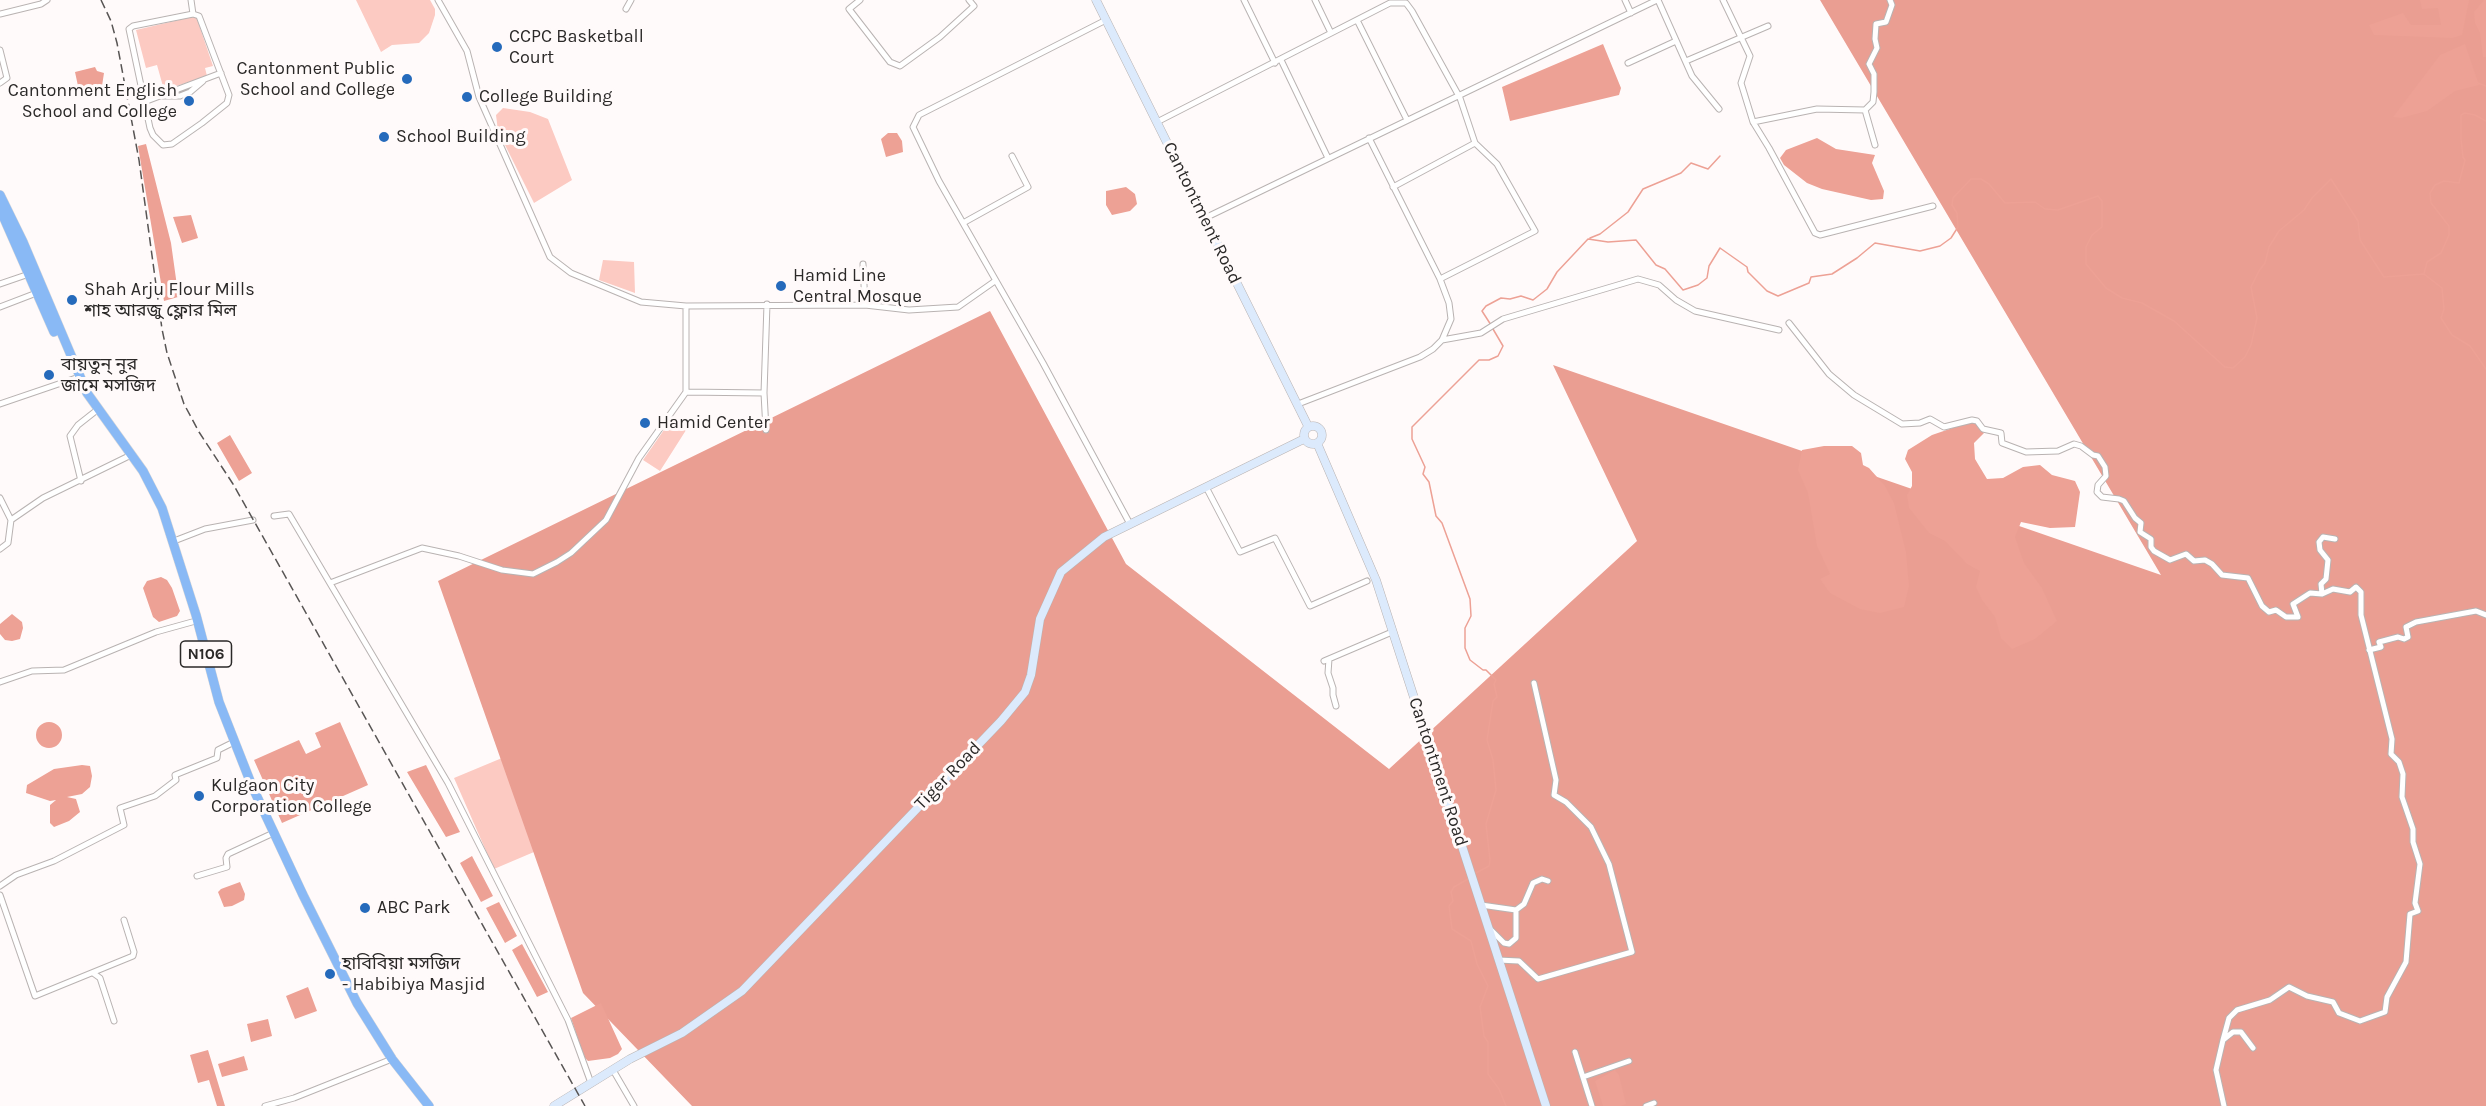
<!DOCTYPE html>
<html>
<head>
<meta charset="utf-8">
<style>
  body { margin:0 }
  canvas { display:block; background:#fffafa }
</style>
</head>
<body>
<canvas width="2486" height="1106"></canvas>
<script>
const ctx = document.querySelector('canvas').getContext('2d');
ctx.lineJoin = 'round';
function fill(path, color) {
  ctx.fillStyle = color;
  ctx.fill(path, 'evenodd');
}
function shape(rows) {
  const path = new Path2D();
  for (const r of rows) {
    if (r.length === 3) {
      path.moveTo(r[0] + r[2], r[1]);
      path.arc(r[0], r[1], r[2], 0, 2 * Math.PI);
      continue;
    }
    path.moveTo(r[0], r[1]);
    for (let i = 2; i < r.length; i += 2) path.lineTo(r[i], r[i + 1]);
  }
  return path;
}
function stroke(path, color, width, dash) {
  ctx.strokeStyle = color;
  ctx.lineWidth = width;
  ctx.lineCap = dash ? 'butt' : 'round';
  ctx.setLineDash(dash || []);
  ctx.stroke(path);
}
function label(font, color, halo, rows, align = 'center') {
  ctx.font = font + ' Karla,"Noto Sans Bengali",sans-serif';
  ctx.lineWidth = 6;
  ctx.setLineDash([]);
  ctx.textBaseline = 'middle';
  ctx.strokeStyle = halo;
  ctx.fillStyle = color;
  for (const [text, x, y, turn = 0] of rows) {
    ctx.save();
    ctx.translate(x, y);
    ctx.rotate((+turn || 0) * Math.PI / 180);
    ctx.textAlign = isNaN(turn) ? turn : align;
    if (halo) ctx.strokeText(text, 0, 0);
    ctx.fillText(text, 0, 0);
    ctx.restore();
  }
}
fill(shape([
  [356,0,430,0,435,9,435,15,429,33,419,43,392,45,381,52],
  [196,16,213,66,205,68,207,76,164,90,157,65,146,68,136,30],
  [503,108,530,112,548,119,572,180,534,203,498,131,496,115],
  [603,260,634,262,635,293,599,280],
  [673,417,688,427,660,471,643,460],
  [502,758,541,849,494,869,454,778]
]), '#fccac2');
fill(shape([
  [1820,0,2486,0,2486,1106,692,1106,583,993,438,581,990,311,1126,564,1389,769,1637,541,1553,365,2161,575]
]), '#ea9e92');
fill(shape([
  [2420,0,2469,0,2462,35,2452,38,2374,35,2369,25,2403,13,2411,25,2441,25,2438,8,2422,9],
  [2484,0,2486,0,2486,57,2483,57,2480,33,2475,23,2474,12],
  [1603,44,1621,88,1619,95,1510,121,1502,87],
  [2465,44,2479,85,2455,91,2427,111,2401,118,2393,117,2440,55],
  [95,67,97,71,104,73,102,86,93,89,78,86,75,72],
  [888,133,897,133,902,141,903,152,886,157,881,139],
  [1817,138,1836,149,1875,155,1872,163,1884,191,1883,199,1871,200,1822,189,1807,183,1784,165,1780,158,1786,150],
  [146,144,171,243,177,286,178,297,164,301,138,146],
  [1126,187,1135,194,1137,204,1130,211,1112,215,1106,205,1106,191],
  [191,215,198,238,182,243,173,217],
  [1973,421,1984,433,1974,443,1975,459,1987,479,2003,478,2023,467,2040,465,2052,475,2075,481,2080,492,2075,527,2050,528,2021,522,2015,537,2024,563,2042,588,2057,621,2035,639,2012,649,2001,638,1995,617,1982,600,1976,587,1980,571,1967,564,1945,541,1929,533,1909,508,1907,495,1912,486,1912,472,1905,459,1908,450,1932,435],
  [230,435,252,473,239,481,217,443],
  [1824,446,1852,446,1861,453,1863,465,1869,468,1885,486,1894,503,1906,552,1909,586,1904,607,1880,613,1860,609,1830,593,1820,579,1830,574,1817,546,1808,493,1798,470,1802,450],
  [161,577,167,580,172,588,180,611,177,616,159,622,153,617,143,588,147,581],
  [12,614,22,622,23,628,20,639,12,641,5,640,0,634,0,624],
  [49,735,13],
  [340,722,368,785,282,823,254,760,299,740,306,754,321,747,315,733],
  [82,765,90,766,92,776,90,787,82,794,67,797,76,799,80,812,69,821,54,827,50,823,50,805,56,800,50,801,26,793,27,785,54,769],
  [426,765,460,832,446,837,407,772],
  [472,856,493,896,481,902,460,863],
  [240,882,245,894,244,900,232,906,224,907,218,892,221,889],
  [499,902,517,936,505,943,486,908],
  [522,944,548,992,537,997,512,950],
  [308,987,317,1011,295,1019,286,996],
  [601,1003,622,1049,618,1054,610,1058,588,1061,584,1057,571,1018],
  [268,1019,272,1036,251,1042,247,1024],
  [208,1050,225,1106,217,1106,209,1080,198,1083,190,1055],
  [244,1056,248,1070,222,1077,218,1064],
  [1615,1070,1619,1075,1626,1104,1621,1106,1603,1106,1595,1081]
]), '#eda195');
stroke(shape([
  [2478,83,2486,86],
  [1590,238,1600,234,1628,212,1643,189,1681,173,1691,163,1708,169,1720,156],
  [2424,274,2442,288,2444,309,2441,318,2452,335,2470,346,2486,369],
  [1491,325,1482,311,1486,306,1501,298,1510,299,1521,296,1533,300,1547,289,1557,272,1588,239,1608,242,1636,240,1656,265,1665,269,1683,290,1698,285,1707,278,1709,266,1720,248,1747,267,1748,272,1767,291,1778,296,1809,283,1811,277,1832,274,1857,258,1875,243,1920,251,1940,246,1951,238,1958,227,1957,213,1952,205,1953,198,1971,179,1981,179,1989,184,2005,203,2035,202,2045,209,2058,210,2098,196,2102,201,2102,227,2092,235,2086,247,2086,264,2106,288,2122,298,2142,303,2174,321,2225,367,2233,368,2245,357,2251,345,2257,318,2251,287,2259,271,2265,263,2269,247,2279,231,2304,210,2312,198,2331,179,2358,221,2360,240,2384,277,2424,274,2427,262,2441,253,2449,235,2449,226,2431,203,2430,193,2435,185,2444,181,2459,183,2465,160,2463,157,2461,139,2461,115,2465,113,2475,115,2486,121],
  [1474,874,1489,866,1490,860,1486,824,1496,790,1493,760,1487,740,1493,701,1497,697,1494,684,1496,680,1486,670,1483,670,1470,660,1465,648,1465,628,1471,616,1470,599,1442,523,1436,516,1429,482,1423,474,1425,467,1412,439,1412,427,1479,360,1489,360,1498,356,1503,346,1493,329],
  [1468,879,1454,887,1451,892,1453,901,1449,906,1452,929,1471,941,1477,964,1488,986,1480,1007,1484,1036,1488,1042,1488,1074,1499,1089,1506,1106]
]), '#eda195', 1.5);
const street = shape([
  [191,0,193,14,199,16,229,95,227,103,202,123,172,144,163,145,153,135,150,128,129,29,133,26,193,14],
  [438,0,467,51,479,97,550,257,571,273,641,302,686,306,865,305,909,310,958,307,995,281],
  [860,0,849,9,890,62,900,66,940,37,974,6,969,0],
  [1244,0,1275,63],
  [1315,0,1331,33],
  [1625,0,1631,13],
  [1658,0,1692,76,1719,109],
  [1723,0,1750,56,1741,83,1753,122,1769,148,1815,233,1820,235,1933,206],
  [626,9,631,0],
  [0,14,41,4,47,0],
  [1106,20,919,115,913,127,939,181,1043,363,1130,524],
  [1357,20,1407,120],
  [0,50,7,78,0,83],
  [1281,60,1328,158],
  [1686,61,1768,26],
  [1628,63,1676,41],
  [163,96,180,96,190,92,203,81],
  [144,102,221,73],
  [1865,110,1873,102,1874,92,1874,74,1869,64,1877,48,1875,39,1876,24,1886,22,1892,5,1890,0],
  [1157,122,1390,3,1406,3,1412,11,1460,98,1475,143,1497,164,1535,231,1440,279],
  [1753,122,1817,109,1865,110,1875,145],
  [1393,187,1475,143],
  [1205,218,1657,0],
  [963,223,1028,187,1012,156],
  [863,264,865,305],
  [0,284,29,274],
  [0,307,39,292],
  [1789,323,1829,374,1854,395,1902,424,1920,423,1930,419,1944,427,1972,420,1977,421,1983,429,2001,433,2002,443,2026,452,2058,451,2074,444,2081,446,2093,455,2098,456,2105,467,2106,476,2098,485,2097,492,2102,497,2119,499,2124,501,2135,518,2141,523,2140,532,2151,539,2151,547,2154,551,2170,560,2186,554,2194,561,2205,560,2212,564,2222,575,2248,578,2262,606,2269,612,2276,610,2286,617,2298,617,2293,604,2310,593,2322,594,2333,589,2350,592,2356,587,2361,592,2361,615,2392,739,2391,754,2399,762,2403,774,2402,797,2413,829,2413,842,2420,864,2415,903,2418,911,2410,914,2406,962,2387,997,2385,1012,2360,1021,2339,1013,2333,1002,2307,996,2289,987,2270,1000,2237,1010,2229,1018,2223,1040],
  [1442,340,1481,333,1503,319,1638,279,1659,285,1676,300,1695,311,1779,330],
  [686,392,764,393,767,304],
  [764,393,766,430],
  [0,404,79,377],
  [1298,404,1420,357,1433,349,1442,340,1451,319,1449,303,1440,279,1369,138],
  [81,481,70,436,78,425,97,410],
  [1206,487,1240,552,1275,538,1310,606,1367,581],
  [0,498,11,520],
  [274,516,289,514,448,783,568,1020,591,1083],
  [174,541,205,529,253,520],
  [0,549,8,543,11,520,43,498,131,455],
  [330,583,422,548,459,556,502,570,533,574,557,562,571,553,606,520,639,458,686,392,686,306],
  [2322,594,2321,584,2326,579,2328,560,2320,550,2319,542,2323,537,2335,539],
  [2369,650,2381,647,2379,642,2398,637,2404,639,2408,637,2406,627,2416,622,2476,611,2486,615],
  [1329,659,1328,673,1333,688,1333,695,1336,706],
  [1324,661,1392,632],
  [0,682,32,671,64,670,156,632,192,622],
  [197,876,227,867,226,858,228,854,269,835],
  [0,886,16,875,54,861,124,825,120,808,155,796,176,780,175,775,217,758,218,750,230,744],
  [0,895,35,996,133,956,134,952,124,920],
  [1481,905,1516,910,1524,904,1533,883,1542,879,1548,881],
  [1489,928,1504,943,1509,944,1516,938,1516,910],
  [1498,960,1519,961,1538,979,1632,952,1609,864,1591,827,1566,802,1554,795,1556,780,1534,683],
  [93,973,100,978,114,1021],
  [1575,1052,1592,1106],
  [613,1070,634,1106],
  [1583,1077,1629,1061],
  [265,1106,294,1098,392,1059],
  [1646,1106,1654,1103],
  [2224,1106,2216,1070,2223,1040,2233,1032,2241,1032,2253,1048]
]);
const secondary = shape([
  [1096,0,1308,426],
  [1313,435,9],
  [1317,443,1376,580,1546,1106],
  [554,1106,630,1059,682,1033,742,991,1001,721,1025,692,1031,675,1040,619,1061,572,1104,537,1304,439]
]);
const highway = shape([
  [0,195,23,242,87,393,143,471,162,508,196,615,219,702,252,786,303,895,357,1003,392,1059,429,1106],
  [0,209,54,332]
]);
stroke(street, '#b9b3b2', 7);
stroke(secondary, '#b9b3b2', 9);
stroke(highway, '#d9d8d8', 10);
stroke(street, '#fff', 5);
stroke(secondary, '#dceafc', 8);
stroke(highway, '#89b9f5', 9);
stroke(shape([
  [101,0,111,21,117,43,139,160,162,329,167,353,184,404,199,432,233,484,585,1106]
]), '#585554', 1.5, [9, 4.5]);
for (const [x, y, r, color] of [
  [497,47,6,"#256abb"],
  [407,79,6,"#256abb"],
  [467,97,6,"#256abb"],
  [189,101,6,"#256abb"],
  [384,137,6,"#256abb"],
  [781,286,6,"#256abb"],
  [72,300,6,"#256abb"],
  [49,375,6,"#256abb"],
  [645,423,6,"#256abb"],
  [199,796,6,"#256abb"],
  [365,908,6,"#256abb"],
  [330,974,6,"#256abb"]
]) {
  const dot = new Path2D();
  dot.arc(x, y, r, 0, 2 * Math.PI);
  ctx.fillStyle = color;
  ctx.fill(dot);
  stroke(dot, '#fffafa', 2);
}
for (const [x, y, w] of [
  [206,654,51]
]) {
  const box = new Path2D();
  box.roundRect(x - w / 2, y - 13, w, 26, 4.5);
  ctx.fillStyle = '#fffafa';
  ctx.fill(box);
  stroke(box, '#2b2928', 1.5);
}
label('bold 16px', '#2b2928', null, [
  ["N106",206,654]
]);
label('18px', '#2b2928', '#fffafa', [
  ["CCPC Basketball",509,37],
  ["Court",509,58],
  ["Cantonment Public",395,69,"right"],
  ["School and College",395,90,"right"],
  ["Cantonment English",177,91,"right"],
  ["School and College",177,112,"right"],
  ["College Building",479,97],
  ["School Building",396,137],
  ["Hamid Line",793,276],
  ["Central Mosque",793,297],
  ["Shah Arju Flour Mills",84,290],
  ["শাহ আরজু ফ্লোর মিল",84,311],
  ["বায়তুন্ নুর",61,365],
  ["জামে মসজিদ",61,386],
  ["Hamid Center",657,423],
  ["Kulgaon City",211,786],
  ["Corporation College",211,807],
  ["ABC Park",377,908],
  ["হাবিবিয়া মসজিদ",342,964],
  ["- Habibiya Masjid",342,985]
], 'left');
label('18px', '#2b2928', '#fffafa', [
  ["Cantontment Road",1202,213,64],
  ["Cantontment Road",1438,772,72],
  ["Tiger Road",948,776,-46]
]);
</script>
</body>
</html>
